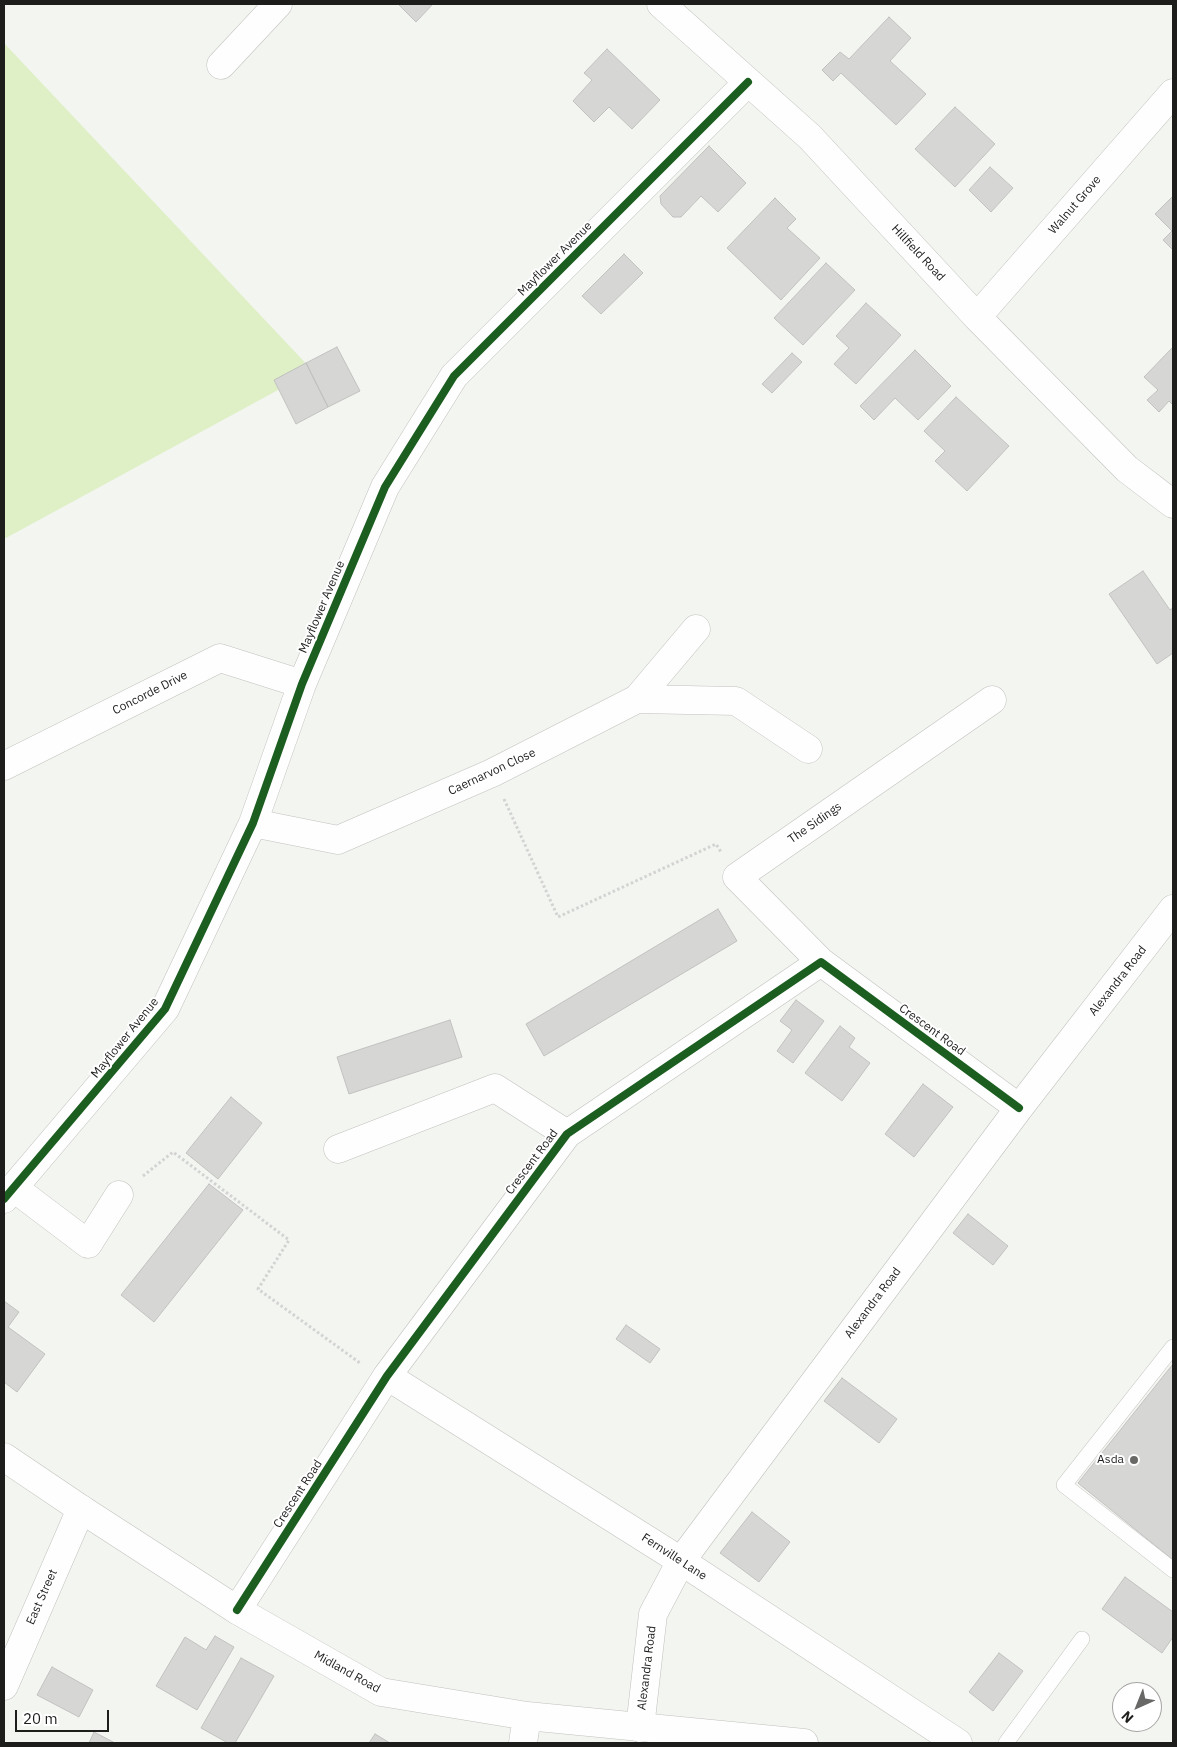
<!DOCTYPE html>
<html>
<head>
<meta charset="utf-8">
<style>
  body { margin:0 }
  #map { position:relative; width:1177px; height:1747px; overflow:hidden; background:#f3f5f0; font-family:"IBM Plex Sans",sans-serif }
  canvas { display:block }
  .frame { position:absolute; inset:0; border:5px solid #1d1e1c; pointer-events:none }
  .north { position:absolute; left:1112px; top:1682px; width:50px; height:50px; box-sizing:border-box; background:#fff; border:1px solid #a5a5a4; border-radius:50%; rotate:224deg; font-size:14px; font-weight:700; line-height:20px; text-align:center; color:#1d1e1c }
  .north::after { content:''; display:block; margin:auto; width:18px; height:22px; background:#686966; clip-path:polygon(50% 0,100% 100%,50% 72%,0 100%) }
  .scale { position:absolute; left:15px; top:1710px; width:94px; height:22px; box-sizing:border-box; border:2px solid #1d1e1c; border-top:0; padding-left:6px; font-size:15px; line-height:18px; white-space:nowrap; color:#1d1e1c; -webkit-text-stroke:4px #fff; paint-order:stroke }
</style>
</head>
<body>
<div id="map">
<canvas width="1177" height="1747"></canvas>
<div class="frame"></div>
<div class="north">N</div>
<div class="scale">20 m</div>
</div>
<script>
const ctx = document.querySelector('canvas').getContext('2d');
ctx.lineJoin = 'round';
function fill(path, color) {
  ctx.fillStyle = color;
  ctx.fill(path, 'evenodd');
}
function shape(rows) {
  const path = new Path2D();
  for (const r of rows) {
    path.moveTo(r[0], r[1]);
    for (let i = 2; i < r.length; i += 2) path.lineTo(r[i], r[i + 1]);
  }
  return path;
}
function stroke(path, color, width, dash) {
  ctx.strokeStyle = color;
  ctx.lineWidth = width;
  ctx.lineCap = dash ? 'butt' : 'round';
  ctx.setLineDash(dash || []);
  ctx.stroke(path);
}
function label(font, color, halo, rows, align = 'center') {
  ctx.font = font + ' "IBM Plex Sans",sans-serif';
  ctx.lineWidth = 4;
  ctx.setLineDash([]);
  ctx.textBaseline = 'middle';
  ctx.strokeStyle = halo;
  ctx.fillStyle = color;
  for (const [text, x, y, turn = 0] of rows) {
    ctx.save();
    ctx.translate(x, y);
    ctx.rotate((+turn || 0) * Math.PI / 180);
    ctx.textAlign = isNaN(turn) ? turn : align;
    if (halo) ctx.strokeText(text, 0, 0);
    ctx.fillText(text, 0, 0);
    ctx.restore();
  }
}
fill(shape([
  [4,43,313,371,4,539]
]), '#dfefc6');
const building = shape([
  [398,4,433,4,416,22,398,4],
  [889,17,911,38,890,61,926,94,896,125,841,73,833,81,822,70,840,52,849,59,889,17],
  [607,49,660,100,632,129,609,107,594,122,573,101,592,80,584,73,607,49],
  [955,107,995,144,955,187,915,149,955,107],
  [709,146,746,183,718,212,701,196,681,217,673,217,661,204,660,196,709,146],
  [990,167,1013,188,991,212,969,190,990,167],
  [1173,196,1173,250,1163,240,1172,231,1155,214,1173,196],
  [775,198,796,219,787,228,820,258,781,300,727,248,775,198],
  [624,254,643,273,601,314,582,296,624,254],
  [826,263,855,290,803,345,774,318,826,263],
  [866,303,901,335,856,384,834,364,849,348,836,336,866,303],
  [337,347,360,391,328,407,306,363,337,347],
  [1173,347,1173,405,1169,401,1159,412,1147,400,1158,390,1144,377,1173,347],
  [915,350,951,386,918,420,895,398,874,420,860,406,915,350],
  [792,353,802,362,772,393,762,384,792,353],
  [306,363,328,407,296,424,274,380,306,363],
  [956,397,1009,446,967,491,935,461,945,451,924,431,956,397],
  [1143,571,1170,610,1173,608,1173,653,1157,664,1109,594,1143,571],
  [718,909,737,941,544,1056,526,1024,718,909],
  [796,1000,824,1021,793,1063,777,1051,792,1030,780,1021,796,1000],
  [450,1020,462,1057,349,1094,337,1057,450,1020],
  [840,1026,855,1038,849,1047,870,1063,842,1101,805,1073,840,1026],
  [923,1084,953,1107,914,1157,885,1134,923,1084],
  [231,1097,262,1123,218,1179,186,1153,231,1097],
  [209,1184,243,1210,154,1322,121,1295,209,1184],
  [968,1214,1008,1246,993,1265,953,1233,968,1214],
  [4,1301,19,1312,8,1327,45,1354,17,1392,4,1382,4,1301],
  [626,1325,660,1349,650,1363,616,1339,626,1325],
  [1173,1364,1173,1560,1078,1483,1173,1364],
  [842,1378,897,1419,879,1443,824,1401,842,1378],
  [752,1512,790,1542,759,1582,720,1553,752,1512],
  [1125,1577,1173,1612,1173,1637,1162,1653,1102,1609,1125,1577],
  [215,1636,234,1647,197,1710,156,1686,185,1637,206,1650,215,1636],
  [999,1653,1023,1671,993,1711,969,1692,999,1653],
  [241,1658,274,1676,235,1743,228,1743,201,1728,241,1658],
  [52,1667,93,1690,79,1717,37,1695,52,1667],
  [94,1732,115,1743,89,1743,94,1732],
  [375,1734,390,1743,369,1743,375,1734]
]);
fill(building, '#d6d6d5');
stroke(building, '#c1c1c0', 1);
const service = shape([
  [1173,1347,1064,1485,1173,1570],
  [1006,1743,1082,1639]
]);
const minor = shape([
  [661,4,810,137,977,317,1127,469,1173,504],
  [221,65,278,4],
  [977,317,1173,93],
  [637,699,736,701,808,749],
  [4,766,220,658,302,684],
  [253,823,338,840,492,773,637,699,696,629],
  [821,962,737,877,992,700],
  [338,1149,495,1088,567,1134],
  [14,1188,88,1244,119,1195],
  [4,1199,165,1009,253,823,302,684,385,487,454,376,748,82],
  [387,1376,681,1561,958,1743],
  [237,1610,387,1376,567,1134,821,962,1019,1108],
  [4,1686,81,1509],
  [640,1728,653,1614,681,1561,1019,1108,1173,909]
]);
const tertiary = shape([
  [4,1457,81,1509,237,1610,381,1692,527,1716,804,1743],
  [523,1743,527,1716]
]);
stroke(service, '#c1c2bf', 16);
stroke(minor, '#c1c2bf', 29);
stroke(tertiary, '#c1c2bf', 29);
stroke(shape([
  [504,799,558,917,716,844,721,852],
  [143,1176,173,1152,289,1240,258,1289,360,1363]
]), '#d2d3d2', 3, [2.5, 2.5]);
stroke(service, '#fdfefd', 15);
stroke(minor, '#fdfefd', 28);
stroke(tertiary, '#fdfefd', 28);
stroke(shape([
  [4,1199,165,1009,253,823,302,684,385,487,454,376,748,82],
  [237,1610,387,1376,567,1134,821,962,1019,1108]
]), '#1b5e20', 8);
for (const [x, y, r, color] of [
  [1134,1460,5,"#686966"]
]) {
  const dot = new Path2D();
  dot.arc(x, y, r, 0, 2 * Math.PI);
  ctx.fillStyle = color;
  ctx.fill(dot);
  stroke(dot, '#fff', 2);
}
label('12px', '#1d1e1c', '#fff', [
  ["Walnut Grove",1075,205,-49],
  ["Hillfield Road",918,253,47],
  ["Mayflower Avenue",555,259,-45],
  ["Mayflower Avenue",322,607,-67],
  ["Concorde Drive",150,693,-27],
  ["Caernarvon Close",492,772,-25],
  ["The Sidings",815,823,-35],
  ["Alexandra Road",1118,981,-52],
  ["Crescent Road",932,1030,36],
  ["Mayflower Avenue",125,1038,-51],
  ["Crescent Road",532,1162,-53],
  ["Alexandra Road",873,1303,-53],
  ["Crescent Road",298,1494,-57],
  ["Fernville Lane",674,1557,33],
  ["East Street",42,1597,-66],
  ["Alexandra Road",647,1668,-83],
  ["Midland Road",347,1672,29]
]);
label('12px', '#1d1e1c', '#fff', [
  ["Asda",1124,1460]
], 'right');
</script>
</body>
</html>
